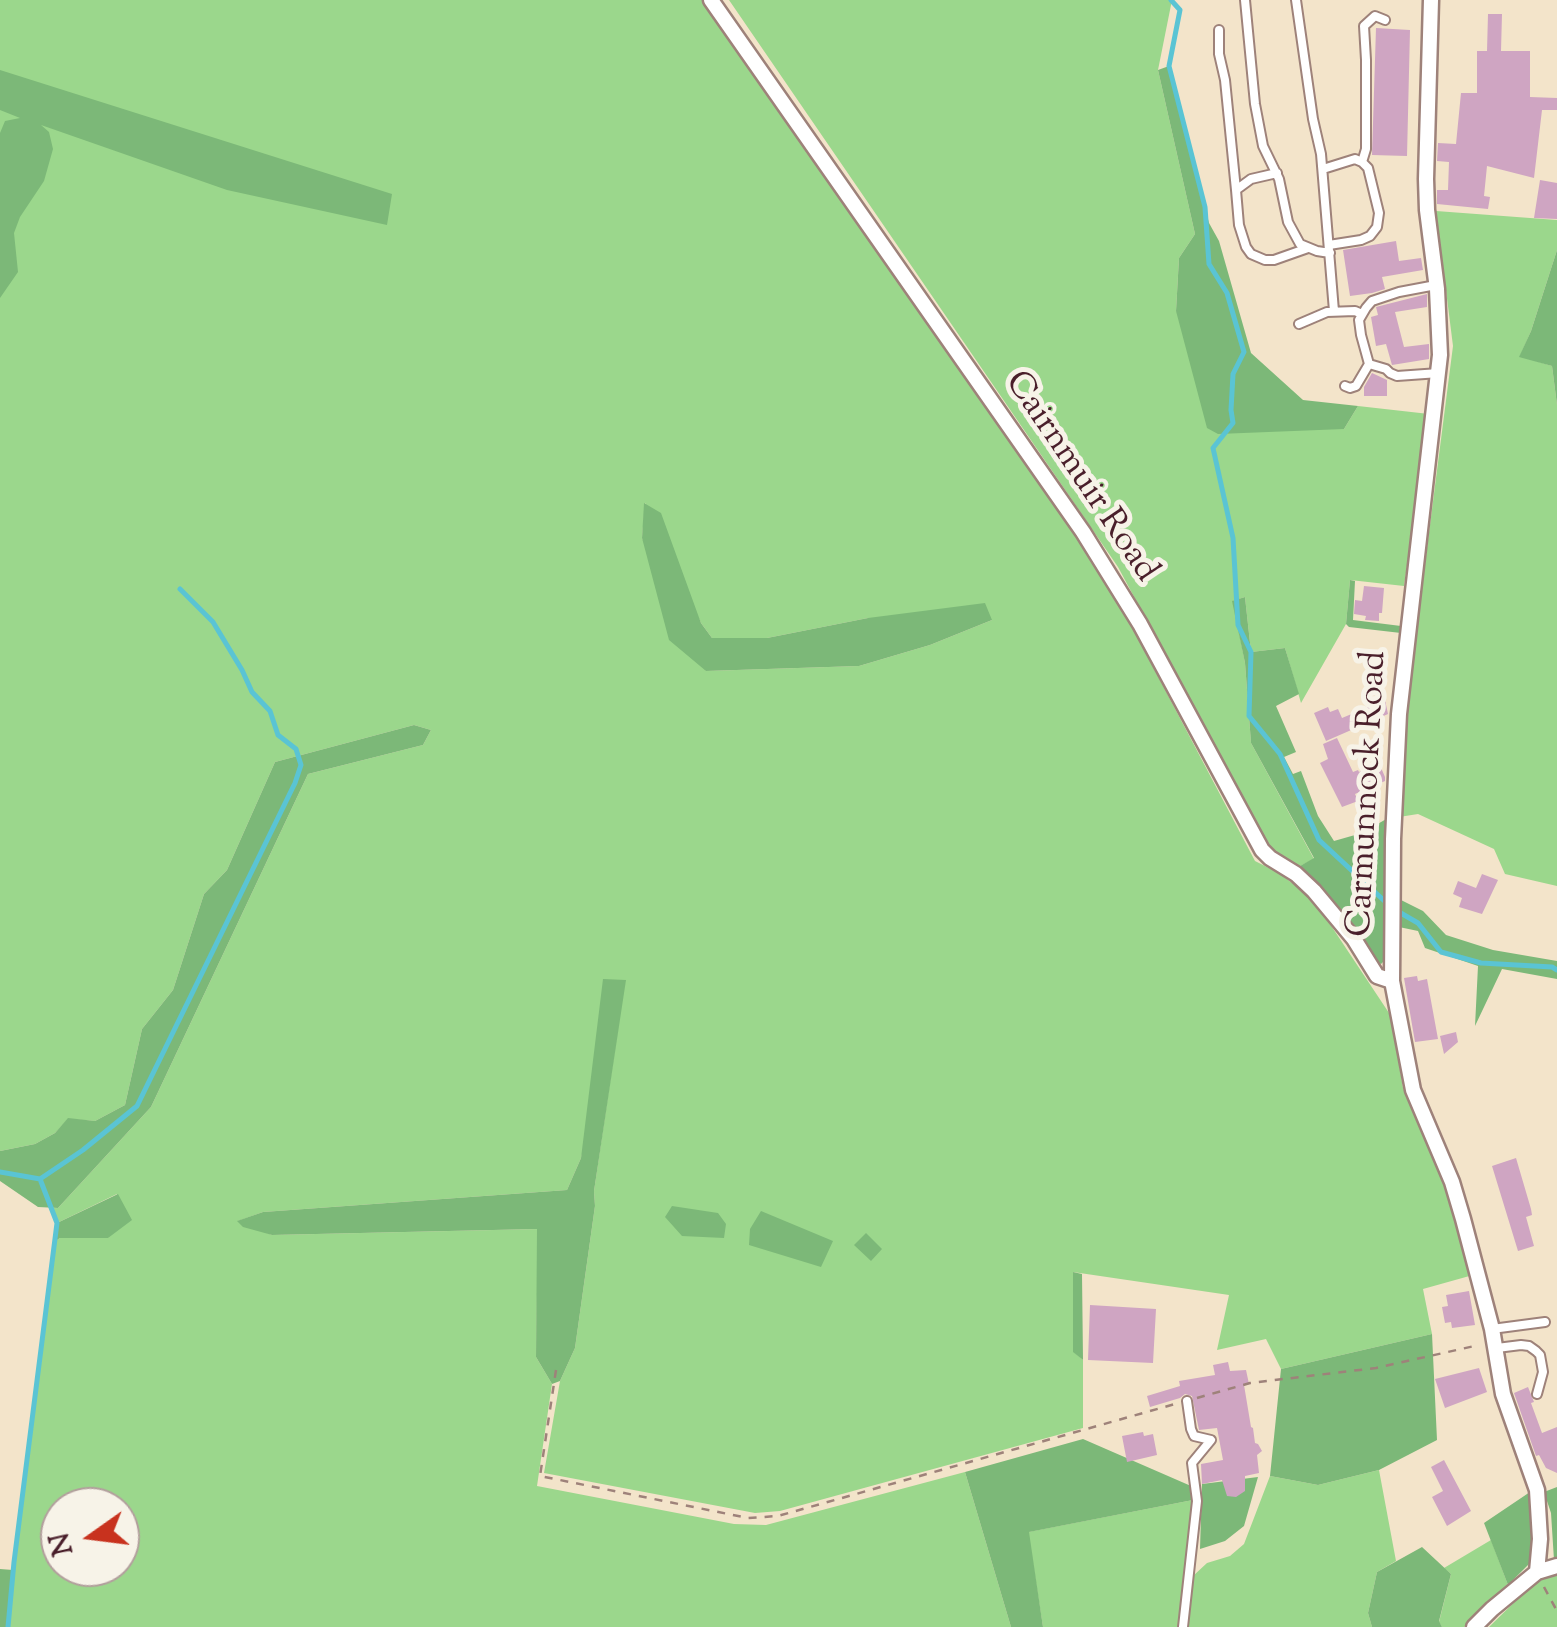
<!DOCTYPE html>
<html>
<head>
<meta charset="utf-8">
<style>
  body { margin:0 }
  #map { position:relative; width:1557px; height:1627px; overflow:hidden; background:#f3e4ca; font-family:"Sorts Mill Goudy",serif }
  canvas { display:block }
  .north { position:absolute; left:40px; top:1487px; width:100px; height:100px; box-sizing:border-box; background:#f7f3e8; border:2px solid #b29e9c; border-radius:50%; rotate:256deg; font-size:28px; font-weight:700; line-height:40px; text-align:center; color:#4a1f2b }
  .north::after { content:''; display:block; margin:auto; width:35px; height:45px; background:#c8321e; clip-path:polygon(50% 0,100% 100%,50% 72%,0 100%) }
</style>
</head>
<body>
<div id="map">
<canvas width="1557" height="1627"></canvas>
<div class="north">N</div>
</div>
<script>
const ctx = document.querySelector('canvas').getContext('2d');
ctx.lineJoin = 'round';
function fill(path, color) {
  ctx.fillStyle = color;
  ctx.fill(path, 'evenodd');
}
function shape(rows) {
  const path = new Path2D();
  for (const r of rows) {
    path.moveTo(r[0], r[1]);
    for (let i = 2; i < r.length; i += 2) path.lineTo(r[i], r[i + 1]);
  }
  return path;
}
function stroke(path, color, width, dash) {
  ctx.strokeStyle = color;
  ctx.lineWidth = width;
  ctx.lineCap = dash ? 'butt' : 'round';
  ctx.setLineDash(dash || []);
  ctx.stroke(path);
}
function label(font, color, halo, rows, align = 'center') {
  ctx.font = font + ' "Sorts Mill Goudy",serif';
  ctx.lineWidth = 10;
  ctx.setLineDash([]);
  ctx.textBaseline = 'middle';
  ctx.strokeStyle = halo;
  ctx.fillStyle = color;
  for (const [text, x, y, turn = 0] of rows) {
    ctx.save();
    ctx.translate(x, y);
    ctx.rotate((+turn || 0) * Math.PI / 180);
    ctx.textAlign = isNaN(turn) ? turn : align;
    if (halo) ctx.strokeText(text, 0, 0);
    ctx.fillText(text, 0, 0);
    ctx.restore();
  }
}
fill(shape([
  [0,0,703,0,1110,585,1255,861,1279,873,1314,900,1391,1016,1403,1088,1446,1190,1473,1275,1423,1289,1432,1334,1281,1369,1266,1339,1217,1350,1229,1295,1073,1272,1073,1351,1083,1360,1083,1428,780,1511,755,1513,544,1473,560,1381,575,1348,595,1206,594,1191,625,980,581,1158,567,1190,263,1212,238,1221,272,1235,538,1229,536,1357,552,1384,537,1486,734,1524,766,1525,965,1472,1011,1627,8,1627,14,1562,54,1242,60,1238,108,1238,117,1194,57,1223,51,1208,58,1208,151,1107,308,774,423,745,431,730,414,725,275,762,227,870,204,894,173,990,142,1029,125,1105,95,1121,68,1119,55,1133,35,1144,0,1151],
  [645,503,701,623,712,638,767,638,868,618,992,620,930,645,859,666,706,671,642,538],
  [60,1507,120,1507,120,1567,60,1567],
  [729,0,1172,0,1158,70,1195,234,1179,258,1176,311,1344,429,1358,406,1429,414,1404,586,1350,580,1346,624,1301,703,1285,648,1251,652,1245,597,1233,601,1245,663,1251,743,1314,859,1300,866,1284,858,1267,844,1118,567],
  [1436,211,1557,220,1557,250,1531,331,1520,356,1552,366,1557,405,1557,886,1505,874,1494,849,1418,814,1399,817,1404,727,1453,346],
  [1379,1470,1396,1561,1377,1572,1368,1613,1372,1627,1187,1627,1193,1576,1207,1563,1230,1556,1244,1544,1270,1476,1318,1485],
  [1193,1500,1179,1627,1043,1627,1028,1532],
  [1491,1540,1508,1585,1464,1627,1442,1627,1439,1622,1451,1574,1444,1568],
  [1557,1575,1557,1627,1489,1627,1535,1582]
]), '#9bd78c');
fill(shape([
  [1169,66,1209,223,1219,241,1251,353,1303,400,1358,406,1344,429,1218,434,1207,428,1176,311,1179,258,1195,234,1158,70],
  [0,70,392,194,387,225,227,190,41,125,49,132,53,149,44,181,20,217,14,233,18,272,0,298,0,133,5,121,20,118,0,110],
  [1557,250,1557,405,1552,366,1519,357,1531,331],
  [644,503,661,513,701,623,712,638,767,638,868,618,985,603,992,620,930,645,859,666,706,671,669,640,642,538],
  [1350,580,1355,581,1353,620,1401,626,1401,633,1349,627,1346,624],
  [1245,597,1251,652,1285,648,1299,694,1276,706,1296,752,1284,757,1293,774,1301,771,1318,816,1334,841,1362,833,1388,818,1386,959,1381,964,1375,961,1329,896,1300,866,1314,858,1251,743,1245,663,1232,601],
  [414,725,431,730,423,745,308,774,151,1107,58,1208,38,1207,0,1181,0,1151,35,1144,55,1133,68,1118,95,1121,125,1105,142,1029,173,990,204,894,227,870,275,762],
  [1399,899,1423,911,1446,935,1493,950,1557,961,1557,979,1502,969,1475,1026,1478,966,1425,948,1418,931,1399,927],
  [603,979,626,980,594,1191,595,1206,575,1348,560,1381,552,1384,536,1357,537,1229,272,1235,243,1227,237,1221,263,1212,567,1190,581,1158],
  [118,1194,132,1220,108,1238,60,1238,54,1242,57,1223],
  [672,1206,718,1213,726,1224,724,1238,682,1236,665,1217],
  [761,1211,833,1241,821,1267,749,1245,750,1229],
  [866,1233,882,1249,871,1261,854,1245],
  [1073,1272,1082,1274,1083,1360,1073,1352],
  [1432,1334,1437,1440,1379,1470,1318,1485,1270,1476,1281,1369],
  [1083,1439,1191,1486,1193,1500,1029,1532,1043,1627,1011,1627,965,1472],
  [1258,1477,1244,1526,1225,1541,1200,1549,1202,1484],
  [1557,1487,1557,1559,1554,1560,1551,1513,1544,1492],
  [1530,1492,1534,1550,1529,1564,1508,1585,1484,1523],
  [1422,1547,1451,1574,1439,1621,1442,1627,1372,1627,1368,1613,1377,1572],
  [0,1569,13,1570,8,1627,0,1627]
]), '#7cb878');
stroke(shape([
  [1171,0,1180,10,1169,66,1205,207,1209,264,1227,293,1244,352,1233,374,1231,410,1233,423,1213,448,1233,538,1238,625,1251,652,1249,716,1280,754,1319,840,1392,908,1418,923,1441,952,1481,963,1552,967,1557,970],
  [0,1172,40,1179,57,1223,14,1562,8,1627],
  [40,1179,83,1150,137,1106,295,783,301,765,296,749,278,735,270,711,252,692,242,670,213,622,180,589]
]), '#5ac4d4', 5);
fill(shape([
  [1488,14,1502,14,1501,51,1530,51,1530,97,1557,98,1557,110,1542,110,1534,178,1487,166,1484,196,1490,197,1488,209,1437,204,1437,190,1448,190,1449,162,1437,161,1438,143,1456,144,1461,93,1477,93,1477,51,1487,51],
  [1376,28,1410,30,1407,156,1372,155],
  [1540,180,1557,183,1557,219,1534,218],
  [1396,241,1399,261,1421,258,1423,270,1382,277,1385,289,1372,293,1350,296,1343,250],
  [1427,294,1427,307,1395,312,1404,347,1429,344,1429,359,1392,365,1386,344,1376,346,1371,317,1378,315,1376,307],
  [1372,373,1387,380,1387,396,1364,396,1364,387],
  [1364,586,1384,588,1382,613,1379,613,1379,621,1365,620,1366,616,1354,614,1355,600,1362,601],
  [1385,700,1388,714,1326,741,1314,713,1328,707,1330,712,1338,709,1342,718],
  [1337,738,1353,772,1358,770,1359,772,1379,763,1385,777,1385,781,1355,794,1358,801,1342,807,1320,763,1328,759,1323,744],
  [1482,874,1498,880,1482,914,1459,907,1462,898,1453,894,1458,881,1476,888],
  [1417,976,1418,981,1427,979,1438,1039,1415,1042,1404,978],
  [1456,1032,1458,1042,1444,1054,1440,1036],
  [1516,1158,1531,1209,1532,1215,1526,1217,1534,1246,1518,1251,1492,1166],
  [1469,1291,1475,1325,1452,1328,1451,1322,1445,1323,1442,1307,1448,1306,1446,1295],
  [1090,1305,1156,1309,1153,1363,1088,1360],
  [1228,1362,1230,1371,1246,1370,1249,1384,1244,1385,1251,1427,1253,1428,1255,1443,1258,1444,1262,1451,1257,1455,1259,1473,1245,1476,1245,1491,1236,1497,1227,1496,1222,1480,1202,1484,1201,1464,1223,1460,1217,1428,1199,1430,1192,1396,1185,1394,1180,1398,1150,1407,1147,1396,1180,1386,1179,1381,1215,1375,1213,1365],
  [1479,1368,1487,1392,1445,1408,1435,1379],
  [1528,1387,1534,1402,1531,1403,1542,1433,1557,1427,1557,1473,1546,1468,1539,1455,1536,1456,1514,1393],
  [1143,1432,1144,1436,1153,1434,1157,1455,1127,1462,1122,1436],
  [1444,1460,1471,1511,1447,1526,1432,1497,1443,1491,1431,1467]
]), '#cfa5c2');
const lane = shape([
  [1245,0,1255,104,1263,146,1279,179,1288,222,1300,244,1317,251,1330,253],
  [1296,0,1313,119,1321,154,1334,311],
  [1219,30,1219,54,1225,80,1236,190],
  [1362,162,1366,149,1366,60,1364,26,1375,16,1385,20],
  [1323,169,1355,159,1362,162,1368,168,1379,213,1377,227,1370,236,1361,240,1329,245],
  [1277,173,1251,179,1236,190,1239,225,1246,247,1251,254,1265,260,1274,260,1308,248],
  [1299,324,1327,312,1355,311,1362,314],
  [1369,364,1386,369,1390,373,1397,376,1439,373],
  [1345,386,1350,388,1356,386,1369,364,1361,335,1359,320,1366,308,1372,301,1399,292,1436,285],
  [1492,1329,1545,1322],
  [1497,1348,1521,1345,1529,1346,1536,1351,1540,1355,1543,1372,1537,1394],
  [1183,1627,1197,1501,1192,1463,1211,1440,1194,1436,1191,1429,1187,1401]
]);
const street = shape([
  [711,0,1083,532,1140,624,1262,850,1270,858,1296,874,1314,891,1354,939,1377,976,1392,981],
  [1431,0,1426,179,1427,210,1437,289,1440,355,1399,714,1393,839,1392,981,1413,1090,1452,1182,1463,1219,1492,1329,1503,1394,1537,1490,1540,1539,1537,1572],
  [1474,1627,1492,1609,1537,1572,1557,1566]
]);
stroke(lane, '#9e827a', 12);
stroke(street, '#9e827a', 19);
stroke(shape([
  [556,1370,540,1476,748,1518,778,1516,1175,1404],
  [1197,1398,1250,1383,1376,1368,1479,1345],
  [1544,1587,1557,1611]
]), '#9e827a', 2.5, [8, 8]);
stroke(lane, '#fff', 8);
stroke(street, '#fff', 14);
label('35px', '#4a1f2b', '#f7f3e8', [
  ["Cairnmuir Road",1079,478,56],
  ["Carmunnock Road",1370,794,-87]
]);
</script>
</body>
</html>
